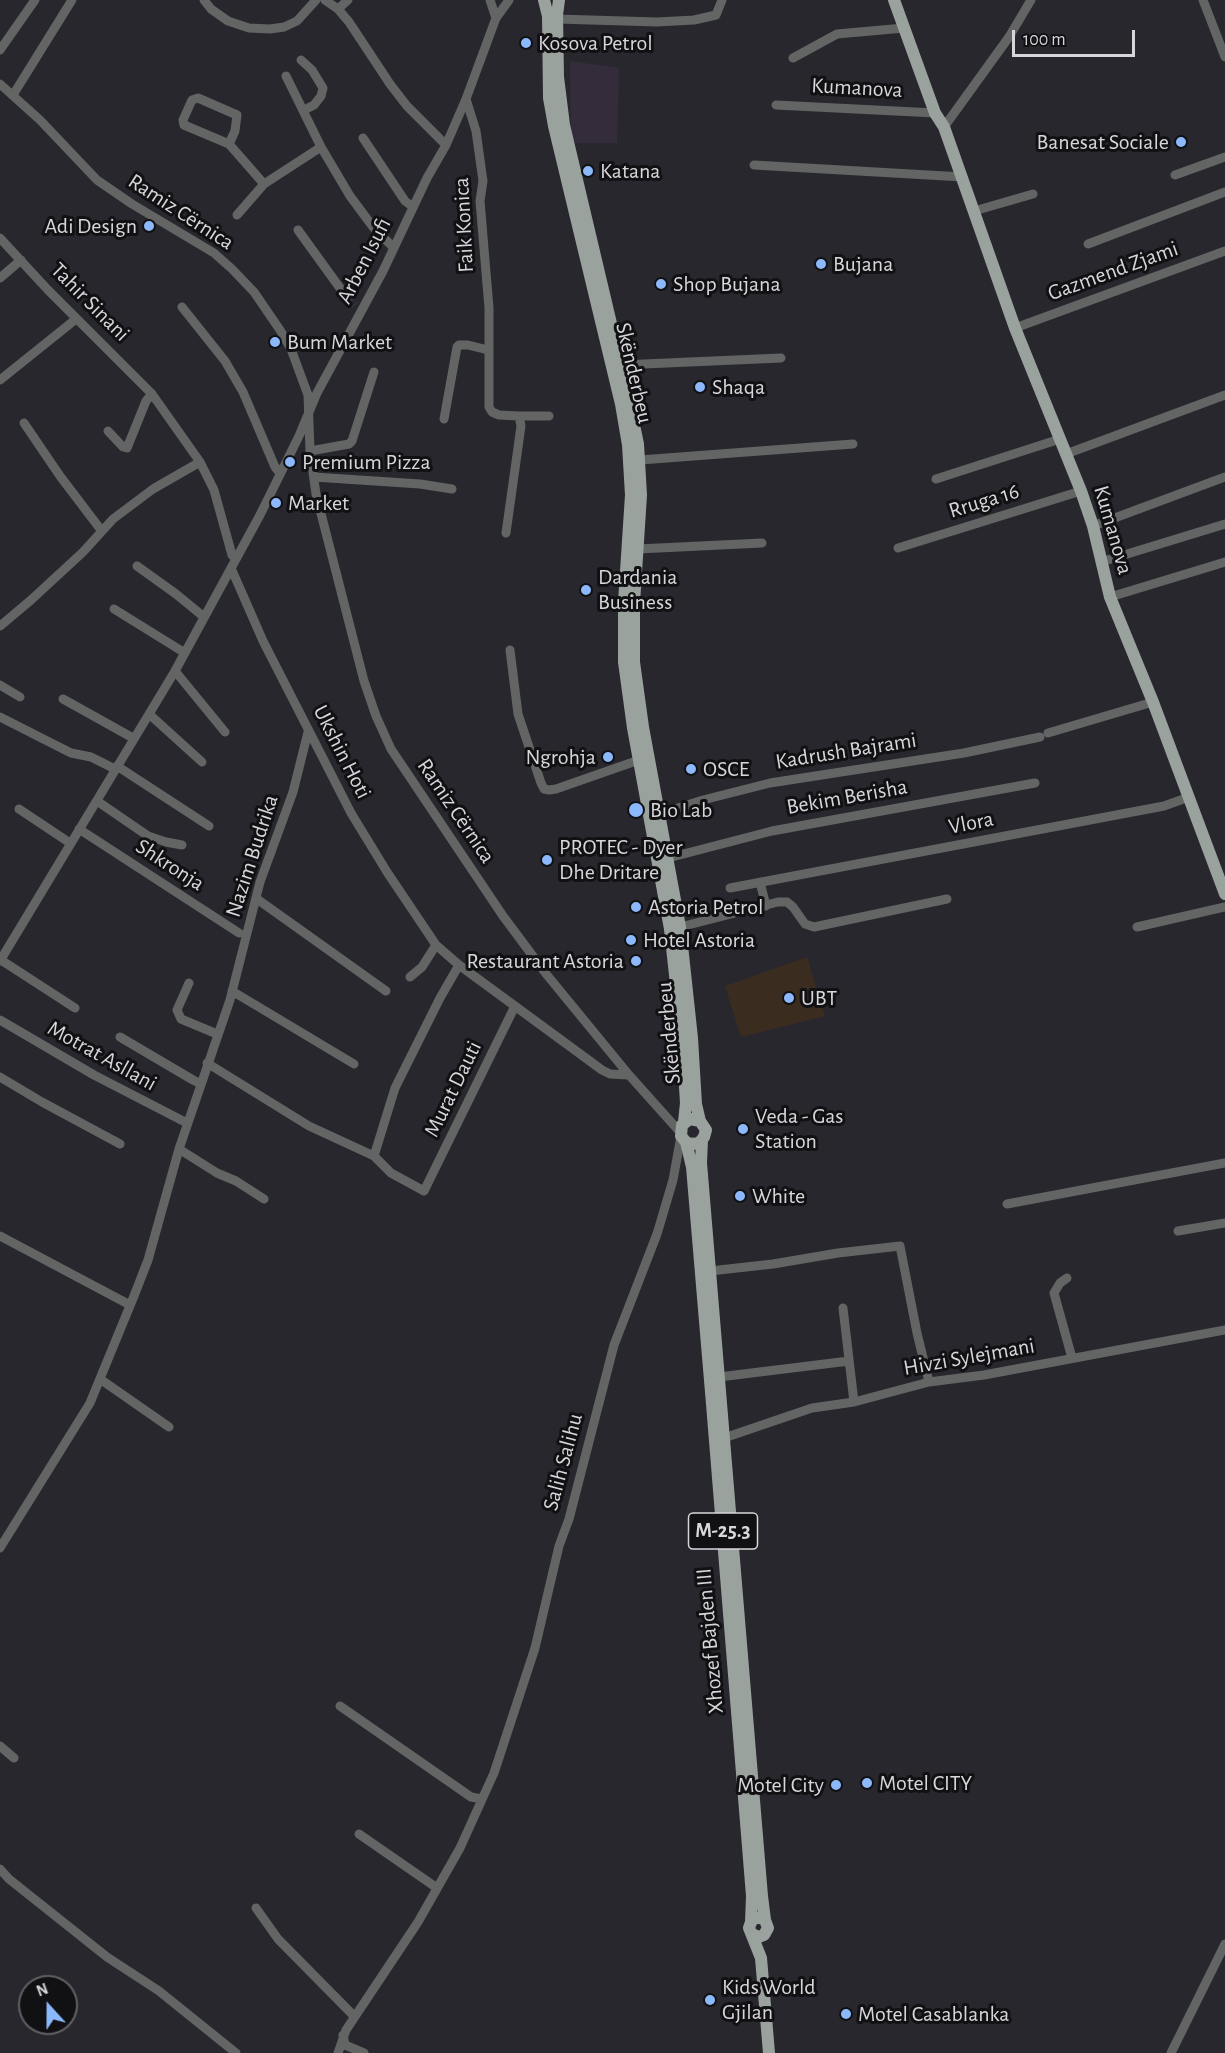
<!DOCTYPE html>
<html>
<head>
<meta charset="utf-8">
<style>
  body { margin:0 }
  #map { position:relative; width:1225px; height:2053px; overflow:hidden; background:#29272e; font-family:"Alegreya Sans",sans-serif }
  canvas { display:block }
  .north { position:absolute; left:18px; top:1975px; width:60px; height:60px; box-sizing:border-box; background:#111113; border:2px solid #616063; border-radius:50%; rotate:339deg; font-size:16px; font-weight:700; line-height:24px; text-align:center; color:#d8d6db }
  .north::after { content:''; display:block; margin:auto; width:21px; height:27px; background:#8cb9fc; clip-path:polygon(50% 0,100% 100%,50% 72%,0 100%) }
  .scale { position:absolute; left:1012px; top:30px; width:123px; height:27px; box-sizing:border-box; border:3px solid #d8d6db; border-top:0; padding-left:8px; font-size:18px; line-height:21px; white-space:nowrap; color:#d8d6db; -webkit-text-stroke:4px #111113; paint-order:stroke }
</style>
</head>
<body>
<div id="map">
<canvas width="1225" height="2053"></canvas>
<div class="north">N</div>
<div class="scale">100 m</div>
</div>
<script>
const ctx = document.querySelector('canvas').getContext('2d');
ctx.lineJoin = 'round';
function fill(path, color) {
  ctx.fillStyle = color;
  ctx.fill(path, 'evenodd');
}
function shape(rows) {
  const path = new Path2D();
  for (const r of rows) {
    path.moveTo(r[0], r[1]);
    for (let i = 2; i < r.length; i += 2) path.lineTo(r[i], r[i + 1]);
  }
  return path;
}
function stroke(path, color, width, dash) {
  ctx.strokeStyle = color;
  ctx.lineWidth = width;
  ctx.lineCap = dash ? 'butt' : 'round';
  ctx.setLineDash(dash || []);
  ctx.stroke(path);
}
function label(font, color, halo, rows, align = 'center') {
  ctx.font = font + ' "Alegreya Sans",sans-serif';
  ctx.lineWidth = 6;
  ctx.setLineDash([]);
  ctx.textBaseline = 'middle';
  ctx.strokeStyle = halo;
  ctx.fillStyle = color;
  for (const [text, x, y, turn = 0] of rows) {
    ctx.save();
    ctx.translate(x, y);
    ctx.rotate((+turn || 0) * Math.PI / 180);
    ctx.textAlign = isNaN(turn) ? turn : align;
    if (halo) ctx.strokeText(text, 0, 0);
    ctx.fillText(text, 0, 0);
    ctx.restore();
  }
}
fill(shape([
  [570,61,619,68,617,143,571,143]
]), '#352c3b');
fill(shape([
  [807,957,825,1016,741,1037,725,986]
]), '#3b2c20');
stroke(shape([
  [345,295,355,305]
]), '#434148', 9, [9, 4.5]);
stroke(shape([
  [204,0,211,9,228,21,249,28,270,29,284,27,297,21,316,0],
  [325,0,338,9,349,22,390,84,407,106,446,145],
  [490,0,496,18],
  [1203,0,1225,57],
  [338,9,348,0],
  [557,19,657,22,694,20,716,15,722,0],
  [0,50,35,0],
  [793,58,837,34,904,28],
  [301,60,312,70,323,88,321,96,314,105,304,110],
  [286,76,321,147,350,196,373,227,393,247],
  [0,84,40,120,97,180,132,204,214,253,232,269,254,292,280,330,291,349,308,395,310,451,316,494,364,681,376,716,391,749,503,916,547,975,629,1075,680,1132],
  [13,95,72,0],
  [466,99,476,131,483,181,480,201,489,308,489,407,492,412,499,415,519,416,521,426,506,533],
  [776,105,935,113],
  [944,127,1009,37,1031,0],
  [363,138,405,201,413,207],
  [229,144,235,131,237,115,198,98,192,100,183,120,184,125,229,144,264,184],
  [754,165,963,177],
  [1175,175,1225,157],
  [974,211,1033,194],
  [237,215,264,184,321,147],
  [298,230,345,295],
  [0,238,48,290,152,394,200,462,214,490,232,555,236,559],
  [1088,244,1225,192],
  [0,278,21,260],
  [182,307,225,361,243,392,275,467,280,473],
  [1015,328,1225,251],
  [621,365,781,358],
  [0,380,76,319],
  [519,416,549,416],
  [444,419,457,347,459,345,468,345,488,350],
  [24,423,60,476,101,530],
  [108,431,123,447,127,448,146,401,152,394],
  [310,451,349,444,352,441,374,372],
  [1066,454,1225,395],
  [640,460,853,444],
  [314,477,420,484,452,489],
  [936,479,1060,439],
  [1093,526,1225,477],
  [898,548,1081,491],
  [638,549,762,543],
  [1101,562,1225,524],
  [137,566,176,594,204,617],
  [231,568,263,641,351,813,387,872,436,945,459,965,602,1070,610,1074,629,1075],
  [1110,597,1225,562],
  [114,609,185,653],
  [0,626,31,600,83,552,113,519,153,489,200,462],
  [510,650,518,714,541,783,544,789,549,790,556,789,639,760],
  [175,671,225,732],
  [0,685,20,697],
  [63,699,133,738],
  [149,714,202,762],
  [0,717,71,753,91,757,115,769],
  [1048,733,1153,702],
  [117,766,209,826],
  [97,801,148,836,166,842,182,845],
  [19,809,70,843],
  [659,814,703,800,770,783,964,753,1040,737],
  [79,829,239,933],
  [668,858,772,831,1035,783],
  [760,882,766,906],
  [730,888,1164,806,1189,797],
  [257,899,386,991],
  [680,927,778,902,787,902,793,907,805,924,814,927,947,899],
  [1137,927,1225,907],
  [1,960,75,1008],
  [0,961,175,671,260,515,299,436,317,393,383,271,427,178,446,145,466,99,496,18,509,0],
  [410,977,422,967,436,945],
  [189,983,177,1010,181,1019,217,1034],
  [232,991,354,1064],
  [0,1020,94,1075,187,1123],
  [120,1037,193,1080,201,1084],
  [207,1063,309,1126,374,1156,391,1173,424,1191,515,1006],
  [0,1077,42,1102,120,1144],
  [179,1149,217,1173,236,1181,264,1199],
  [374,1156,395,1088,440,998,459,965],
  [1007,1204,1225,1163],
  [1178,1231,1225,1223],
  [0,1236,130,1305],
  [710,1271,773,1264,838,1253,900,1246,917,1333,929,1382],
  [1067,1278,1060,1283,1054,1293,1072,1358],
  [843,1308,854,1402],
  [719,1377,849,1361],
  [100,1379,169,1427],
  [724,1438,812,1408,854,1402,929,1382,984,1375,1225,1330],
  [0,1548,90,1403,134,1296,148,1260,179,1149,230,1000,260,882,293,792,308,732],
  [340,1706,471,1797,482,1799],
  [0,1746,14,1758],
  [359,1834,437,1888],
  [0,1869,9,1879,107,1957,159,1991,236,2053],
  [256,1908,278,1939,354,2016],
  [343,2035,345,2045,364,2053],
  [338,2053,346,2030,418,1922,460,1848,494,1773,535,1648,559,1546,569,1519,614,1345,657,1234,673,1180,681,1136],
  [1171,2053,1225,1944]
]), '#626563', 9);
stroke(shape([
  [544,0,548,16,549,98,554,126,621,404,628,445,631,495,624,602,624,662,633,728,670,929,682,1039,686,1103,684,1122],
  [559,0,557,15,558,77,564,125,626,387,638,444,641,495,634,603,634,662,643,727,680,927,692,1038,696,1104,700,1121,706,1130,704,1137,699,1143,691,1144,686,1142,681,1136,682,1125,690,1119,700,1121],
  [894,0,935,113,944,127,1015,328,1081,491,1093,526,1110,597,1153,702,1225,894],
  [702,1140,701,1163,762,1896,765,1920],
  [686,1142,692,1167,712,1404,752,1896,751,1922],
  [752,1934,759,1937,764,1935,768,1928,765,1920,760,1918,755,1918,751,1922,749,1928,761,1958,769,2053]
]), '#9aa29e', 12);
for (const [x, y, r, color] of [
  [526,43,6,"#8cb9fc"],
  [1181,142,6,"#8cb9fc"],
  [588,171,6,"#8cb9fc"],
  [149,226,6,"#8cb9fc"],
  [821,264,6,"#8cb9fc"],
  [661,284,6,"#8cb9fc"],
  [275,342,6,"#8cb9fc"],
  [700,387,6,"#8cb9fc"],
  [290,462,6,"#8cb9fc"],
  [276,503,6,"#8cb9fc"],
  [586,590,6,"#8cb9fc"],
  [608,757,6,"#8cb9fc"],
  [691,769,6,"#8cb9fc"],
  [636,810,8,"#8cb9fc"],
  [547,860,6,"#8cb9fc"],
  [636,907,6,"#8cb9fc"],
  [631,940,6,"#8cb9fc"],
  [636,961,6,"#8cb9fc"],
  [789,998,6,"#8cb9fc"],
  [743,1129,6,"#8cb9fc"],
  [740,1196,6,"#8cb9fc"],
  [867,1783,6,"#8cb9fc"],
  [836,1785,6,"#8cb9fc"],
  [710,2000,6,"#8cb9fc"],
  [846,2014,6,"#8cb9fc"]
]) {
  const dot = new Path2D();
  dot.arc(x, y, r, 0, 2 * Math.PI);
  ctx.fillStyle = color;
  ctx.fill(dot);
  stroke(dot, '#111113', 2);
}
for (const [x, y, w] of [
  [723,1531,69]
]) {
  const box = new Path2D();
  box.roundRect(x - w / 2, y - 18, w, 36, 4.5);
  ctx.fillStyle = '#111113';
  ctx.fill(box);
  stroke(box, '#d8d6db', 1.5);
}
label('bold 21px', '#d8d6db', null, [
  ["M-25.3",723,1531]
]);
label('22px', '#d8d6db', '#111113', [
  ["Kosova Petrol",538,43],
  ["Banesat Sociale",1169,142,"right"],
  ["Katana",600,171],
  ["Adi Design",137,226,"right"],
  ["Bujana",833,264],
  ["Shop Bujana",673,284],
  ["Bum Market",287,342],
  ["Shaqa",712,387],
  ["Premium Pizza",302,462],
  ["Market",288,503],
  ["Dardania",598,577],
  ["Business",598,602],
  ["Ngrohja",596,757,"right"],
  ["OSCE",703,769],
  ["Bio Lab",650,810],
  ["PROTEC - Dyer",559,847],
  ["Dhe Dritare",559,872],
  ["Astoria Petrol",648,907],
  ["Hotel Astoria",643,940],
  ["Restaurant Astoria",624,961,"right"],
  ["UBT",801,998],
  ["Veda - Gas",755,1116],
  ["Station",755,1141],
  ["White",752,1196],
  ["Motel CITY",879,1783],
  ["Motel City",824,1785,"right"],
  ["Kids World",722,1987],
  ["Gjilan",722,2012],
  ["Motel Casablanka",858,2014]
], 'left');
label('22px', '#d8d6db', '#111113', [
  ["Kumanova",857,88,3],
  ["Ramiz Cërnica",181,212,33],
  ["Faik Konica",464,225,-93],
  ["Arben Isufi",364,261,-63],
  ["Gazmend Zjami",1113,271,-20],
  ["Tahir Sinani",90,302,45],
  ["Skënderbeu",634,373,77],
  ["Rruga 16",984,501,-17],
  ["Kumanova",1113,530,74],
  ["Kadrush Bajrami",846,751,-9],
  ["Ukshin Hoti",342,752,63],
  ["Bekim Berisha",847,797,-10],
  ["Ramiz Cërnica",456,811,56],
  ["Vlora",971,823,-11],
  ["Nazim Budrika",252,856,-72],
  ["Shkronja",170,865,33],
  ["Skënderbeu",669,1033,-95],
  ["Motrat Asllani",102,1056,29],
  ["Murat Dauti",453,1089,-64],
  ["Hivzi Sylejmani",969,1357,-10],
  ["Salih Salihu",563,1462,-75],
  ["Xhozef Bajden III",710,1641,-95]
]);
</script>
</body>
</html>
